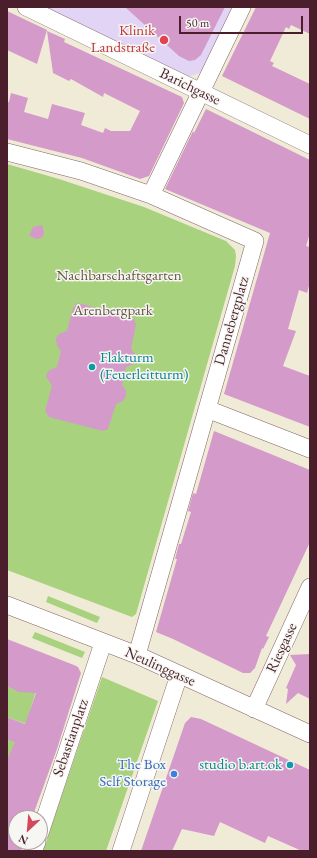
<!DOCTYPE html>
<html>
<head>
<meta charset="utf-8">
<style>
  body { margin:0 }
  #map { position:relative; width:317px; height:858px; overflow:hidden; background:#f0ebd7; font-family:"EB Garamond",serif }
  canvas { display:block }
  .frame { position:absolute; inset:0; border:8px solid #4a1f2b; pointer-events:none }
  .north { position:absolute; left:8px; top:810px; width:40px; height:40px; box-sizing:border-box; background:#f6f6f2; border:1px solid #b1a0a2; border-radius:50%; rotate:206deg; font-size:11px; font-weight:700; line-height:16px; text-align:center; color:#4a1f2b }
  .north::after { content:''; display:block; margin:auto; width:14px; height:18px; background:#d1495b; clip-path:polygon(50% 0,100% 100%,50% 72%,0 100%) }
  .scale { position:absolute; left:179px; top:16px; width:124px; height:18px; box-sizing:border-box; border:2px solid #4a1f2b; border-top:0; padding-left:5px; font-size:12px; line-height:14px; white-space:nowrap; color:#4a1f2b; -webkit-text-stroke:3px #f6f6f2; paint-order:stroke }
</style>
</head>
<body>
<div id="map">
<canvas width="317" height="858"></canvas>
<div class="frame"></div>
<div class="north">N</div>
<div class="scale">50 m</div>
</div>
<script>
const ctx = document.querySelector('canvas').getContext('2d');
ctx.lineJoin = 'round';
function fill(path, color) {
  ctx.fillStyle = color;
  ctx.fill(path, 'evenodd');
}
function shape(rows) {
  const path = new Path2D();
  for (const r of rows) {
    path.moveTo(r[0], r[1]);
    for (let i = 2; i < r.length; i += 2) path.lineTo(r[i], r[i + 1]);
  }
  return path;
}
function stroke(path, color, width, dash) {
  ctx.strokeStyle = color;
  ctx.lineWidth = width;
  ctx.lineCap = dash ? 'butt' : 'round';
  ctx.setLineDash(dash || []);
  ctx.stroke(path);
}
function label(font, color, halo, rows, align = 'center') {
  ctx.font = font + ' "EB Garamond",serif';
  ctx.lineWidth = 3;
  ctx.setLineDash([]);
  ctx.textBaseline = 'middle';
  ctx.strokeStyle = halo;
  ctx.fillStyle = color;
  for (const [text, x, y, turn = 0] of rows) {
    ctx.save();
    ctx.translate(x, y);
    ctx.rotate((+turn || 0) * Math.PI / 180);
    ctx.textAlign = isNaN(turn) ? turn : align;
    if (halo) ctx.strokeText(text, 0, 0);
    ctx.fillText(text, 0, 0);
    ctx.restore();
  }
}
fill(shape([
  [41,7,235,7,203,72,187,77]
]), '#e1d4f4');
fill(shape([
  [7,164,59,179,144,207,226,241,235,250,236,256,235,266,136,614,132,617,7,570],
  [48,596,100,617,97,623,46,602],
  [35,632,85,652,82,658,32,638],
  [102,677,158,701,106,851,43,851],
  [7,683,36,691,26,724,7,717],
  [14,739,20,742,12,749,7,766,7,740,13,741]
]), '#a8d27e');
fill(shape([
  [125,7,225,7,201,55,195,60,189,61,179,56],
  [256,7,310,7,310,34,291,25,289,29,286,27,270,61,274,63,272,66,310,84,310,119,222,76],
  [7,11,47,30,37,64,7,50],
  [47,31,65,39,64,42,182,97,184,103,149,176,140,179,82,158,7,139,7,102,9,102,11,93,28,98,24,112,48,119,52,104,85,113,81,125,103,133,105,128,111,131,130,131,140,111,104,93,103,97,71,79,69,81,53,73],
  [206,109,310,160,310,233,306,246,310,247,310,282,307,293,299,290,288,329,296,331,283,366,310,376,310,427,224,394,270,233,165,189,193,131,194,133],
  [42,225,44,233,42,238,37,239,29,236,33,227],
  [78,303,133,318,136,324,131,349,135,354,136,360,134,364,126,367,122,385,126,390,126,396,123,401,116,404,108,429,103,431,49,417,45,411,52,386,46,376,48,371,57,367,61,351,57,346,56,338,59,334,67,331,73,308],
  [214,431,310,470,310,542,266,636,269,637,263,649,262,648,255,668,250,673,243,673,173,639,156,632,177,559,175,559,179,544,181,544,191,512,188,511,193,493,196,494],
  [7,639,74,665,78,667,81,673,57,749,32,818,16,818,16,842,24,842,21,851,7,851,7,760,15,742,7,740,7,717,25,724,36,693,19,692,7,686],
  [310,654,310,699,298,693,286,704,288,689,286,688,296,665,290,655],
  [191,717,201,719,310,770,310,851,302,851,268,836,265,843,220,822,214,836,182,829,172,851,141,851,185,723]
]), '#d49ac9');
const minor = shape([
  [26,7,310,145],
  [7,152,81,171,151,195,255,241,137,655],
  [151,195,242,7],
  [207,409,310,449],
  [7,605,137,655,310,734],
  [254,709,310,587],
  [40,833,103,643],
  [33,851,37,842],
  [121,851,179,675]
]);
stroke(minor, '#846667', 18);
stroke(minor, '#fff', 17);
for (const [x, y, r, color] of [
  [164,40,5,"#e0444e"],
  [92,367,4,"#0f9aa8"],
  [290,765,4,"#0f9aa8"],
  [174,774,4,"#3f7fe0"]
]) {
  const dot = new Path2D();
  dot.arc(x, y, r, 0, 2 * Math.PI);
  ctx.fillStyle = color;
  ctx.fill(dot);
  stroke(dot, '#f6f6f2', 1.5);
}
label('15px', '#be3a42', '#f6f6f2', [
  ["Klinik",155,31],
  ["Landstraße",155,48]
], 'right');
label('15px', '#4a1f2b', '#f6f6f2', [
  ["Barichgasse",190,87,26],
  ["Dannebergplatz",232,321,-74],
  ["Riesgasse",282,648,-65],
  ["Neulinggasse",160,667,24],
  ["Sebastianplatz",71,738,-71]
]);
label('15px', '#654', '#f6f6f2', [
  ["Nachbarschaftsgarten",119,276],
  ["Arenbergpark",113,311]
]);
label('15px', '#0d838f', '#f6f6f2', [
  ["Flakturm",100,358],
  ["(Feuerleitturm)",100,375],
  ["studio b.art.ok",282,765,"right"]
], 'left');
label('15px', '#366cbe', '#f6f6f2', [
  ["The Box",166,765],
  ["Self Storage",166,782]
], 'right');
</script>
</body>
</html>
